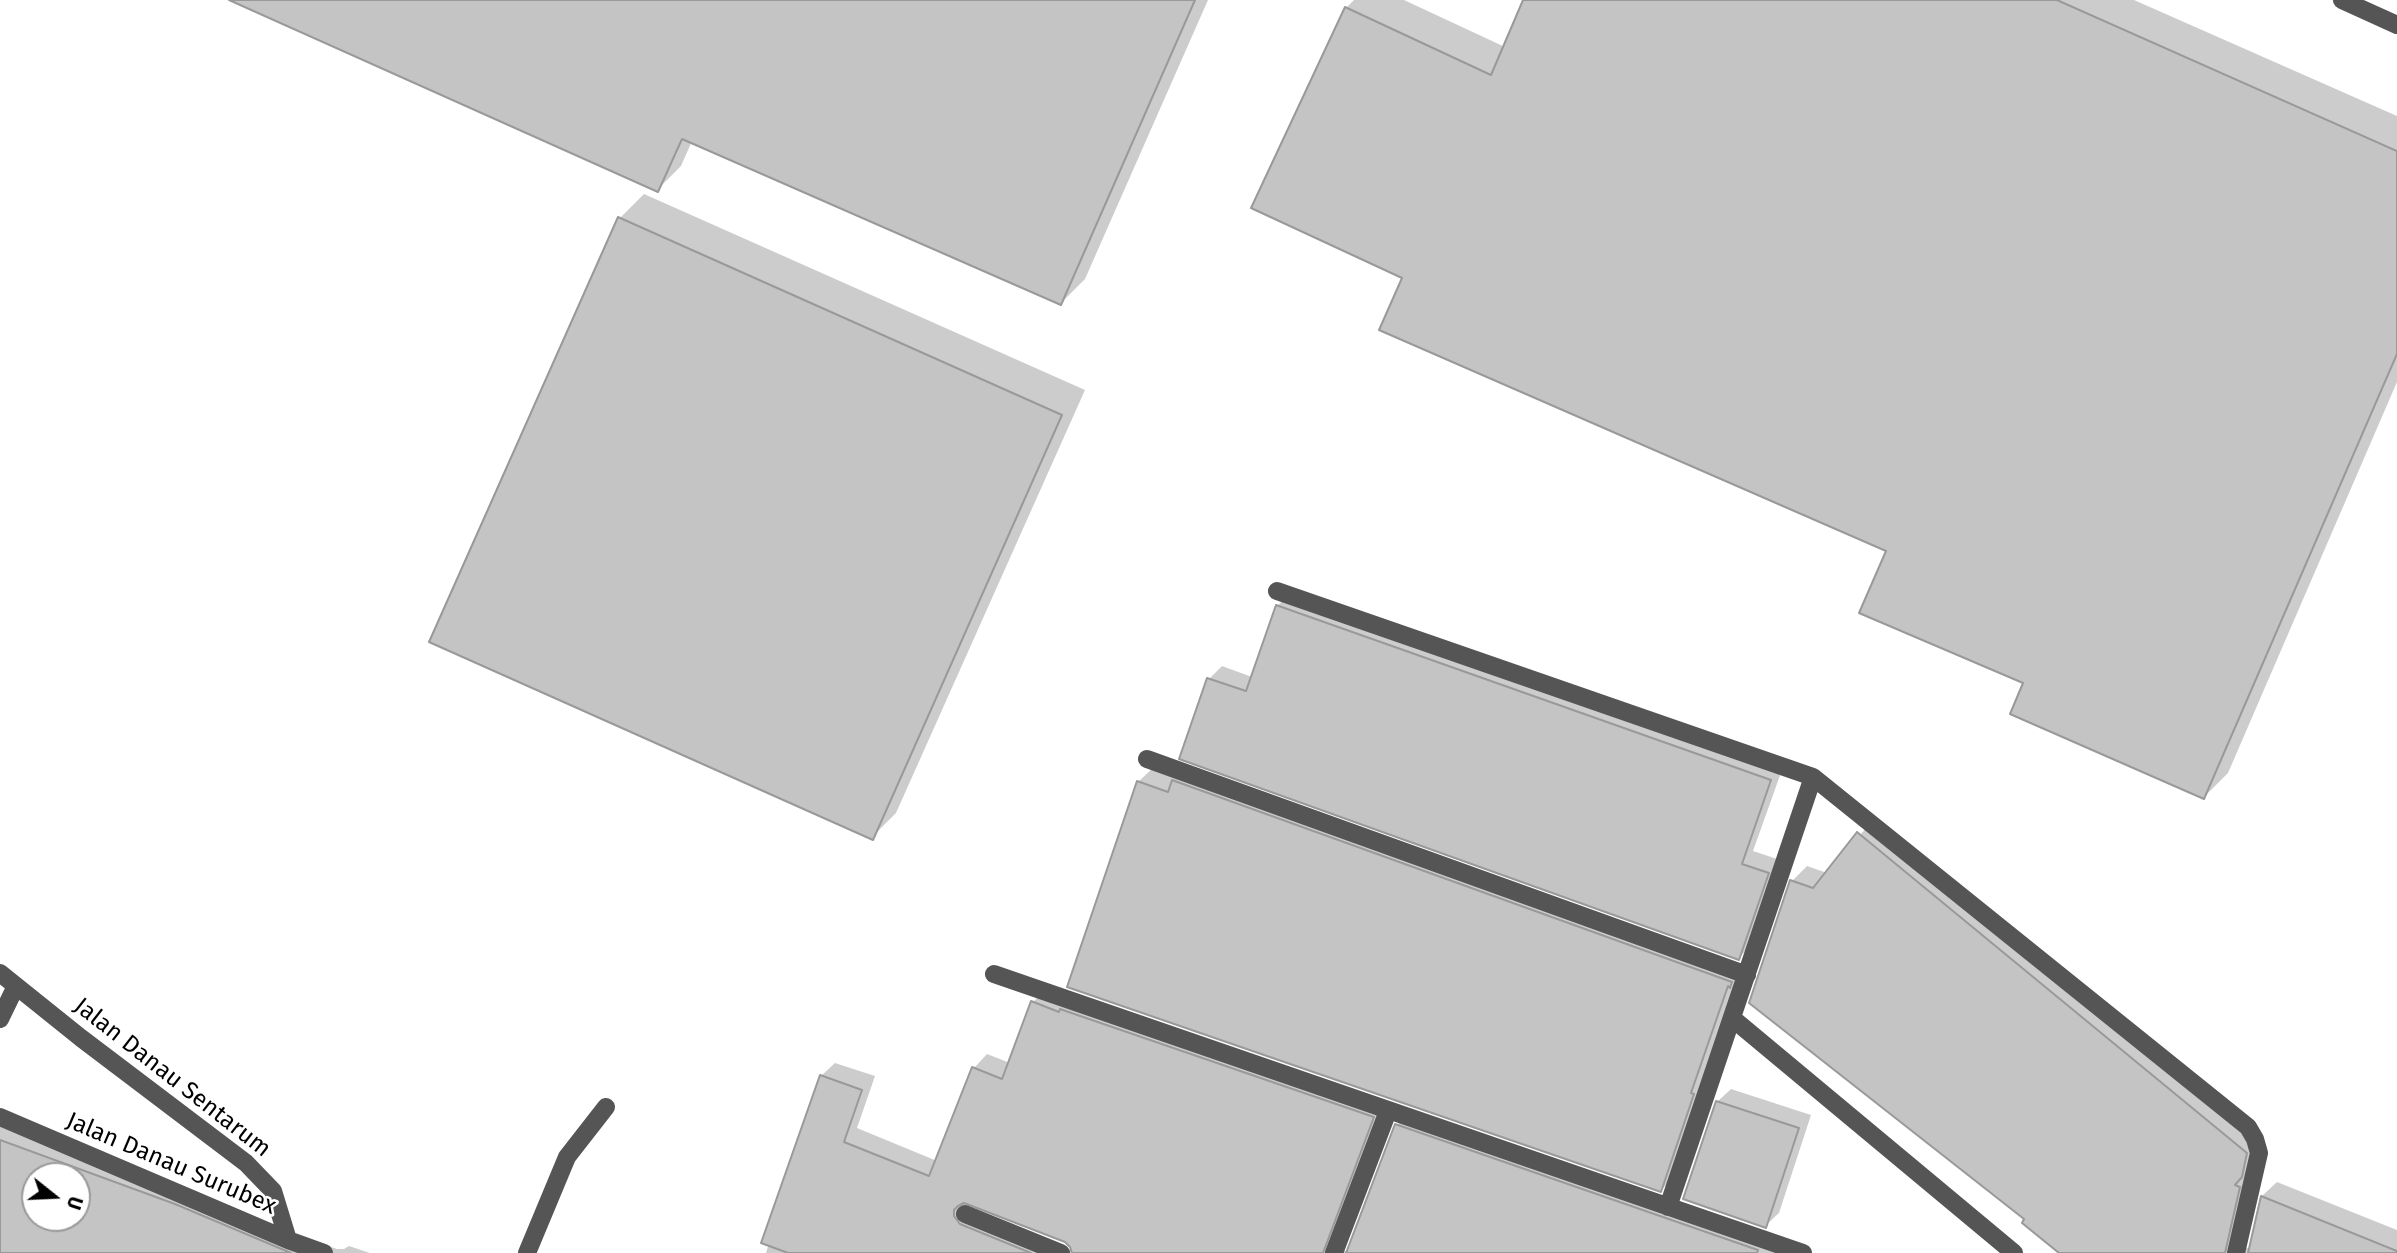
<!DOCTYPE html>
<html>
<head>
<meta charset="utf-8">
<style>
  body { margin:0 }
  #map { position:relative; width:2397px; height:1253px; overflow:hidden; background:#fff; font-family:"Fira Sans",sans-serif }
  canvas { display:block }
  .north { position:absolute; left:21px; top:1162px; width:70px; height:70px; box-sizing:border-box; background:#fff; border:2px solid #999; border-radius:50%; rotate:108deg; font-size:19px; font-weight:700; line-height:28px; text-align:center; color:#000 }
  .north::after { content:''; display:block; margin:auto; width:24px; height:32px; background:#000; clip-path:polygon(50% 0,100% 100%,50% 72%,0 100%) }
</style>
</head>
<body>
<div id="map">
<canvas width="2397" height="1253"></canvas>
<div class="north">U</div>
</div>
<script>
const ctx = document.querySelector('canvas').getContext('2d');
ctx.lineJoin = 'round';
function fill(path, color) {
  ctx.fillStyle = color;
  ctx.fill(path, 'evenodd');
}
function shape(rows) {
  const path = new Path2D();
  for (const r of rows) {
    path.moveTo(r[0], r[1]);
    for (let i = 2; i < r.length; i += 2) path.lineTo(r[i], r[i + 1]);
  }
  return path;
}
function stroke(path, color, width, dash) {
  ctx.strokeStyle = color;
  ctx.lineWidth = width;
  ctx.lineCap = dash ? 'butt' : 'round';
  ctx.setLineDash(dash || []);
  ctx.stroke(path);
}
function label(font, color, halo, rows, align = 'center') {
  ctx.font = font + ' "Fira Sans",sans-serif';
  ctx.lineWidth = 5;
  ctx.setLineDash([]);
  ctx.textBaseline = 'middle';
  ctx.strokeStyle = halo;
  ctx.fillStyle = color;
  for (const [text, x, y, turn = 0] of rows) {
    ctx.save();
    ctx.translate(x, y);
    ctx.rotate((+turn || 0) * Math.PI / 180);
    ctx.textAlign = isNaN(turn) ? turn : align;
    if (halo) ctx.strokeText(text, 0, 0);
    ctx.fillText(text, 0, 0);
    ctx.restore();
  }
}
fill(shape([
  [233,0,1208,0,1085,279,1061,303,692,141,681,166,657,190],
  [1354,0,1404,0,1505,47,1525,0,2134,0,2397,116,2397,382,2228,773,2204,797,2026,682,1889,550,1404,277,1346,8],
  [644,194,1085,390,896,813,872,837,620,218],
  [1290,594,1783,767,1753,851,1780,860,1751,945,1739,958,1209,679,1222,666,1252,677,1277,606],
  [1152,769,1744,968,1674,1177,1661,1190,1138,782],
  [1874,819,2261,1137,2244,1247,2250,1249,2262,1196,2277,1182,2397,1230,2397,1253,2063,1253,2026,1219,1792,881,1807,866,1827,873],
  [1047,988,1386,1103,1338,1246,1345,1251,1349,1250,1397,1125,1410,1112,1808,1253,766,1253,821,1076,835,1063,875,1076,857,1128,937,1161,974,1068,987,1054,1010,1063,1033,1002],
  [968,1201,1067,1241,1075,1252,975,1211,969,1207],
  [1731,1089,1811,1115,1779,1213,1765,1226,1717,1102],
  [0,1119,191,1189,300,1236,337,1249,344,1249,349,1246,370,1253,0,1253],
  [35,1176,77,1176,77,1218,35,1218]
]), '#0003');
const building = shape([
  [229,0,1195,0,1061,305,682,139,658,192,229,0],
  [1523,0,2057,0,2397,151,2397,354,2204,799,2010,714,2023,683,1859,613,1886,551,1379,330,1402,278,1251,208,1345,7,1491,75,1523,0],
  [618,217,1062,415,873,840,429,642,618,217],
  [1276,605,1771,780,1742,864,1769,873,1739,960,1179,759,1207,678,1246,691,1276,605],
  [1172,780,1732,982,1730,988,1728,986,1691,1093,1694,1094,1661,1192,1067,987,1137,781,1168,792,1172,780],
  [1857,832,2247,1153,2242,1177,2235,1185,2240,1187,2225,1253,2059,1253,2022,1223,2024,1219,1749,1003,1790,880,1813,888,1857,832],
  [1031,1001,1059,1012,1060,1009,1374,1117,1323,1253,1072,1253,1070,1247,1065,1242,964,1203,958,1206,954,1210,954,1216,960,1224,1031,1253,788,1253,761,1243,820,1075,862,1090,844,1142,929,1176,972,1067,1002,1079,1031,1001],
  [1716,1101,1799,1128,1766,1228,1683,1199,1716,1101],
  [1395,1124,1758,1250,1757,1253,1346,1253,1395,1124],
  [0,1140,175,1204,291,1253,0,1253,0,1140],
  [35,1176,77,1176,77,1218,35,1218,35,1176],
  [2261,1196,2397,1251,2397,1253,2248,1253,2261,1196]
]);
fill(building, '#c4c4c4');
stroke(building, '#999', 2);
stroke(shape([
  [2342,0,2397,25],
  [1277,591,1813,777,2248,1127,2255,1139,2259,1153,2236,1253],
  [1147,759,1747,975],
  [0,973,81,1038,246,1163,273,1191,288,1240],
  [994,974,1803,1253],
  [1732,1018,2014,1253],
  [0,1019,16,986],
  [0,1117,288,1240,324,1253],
  [1668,1207,1813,777],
  [965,1214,1061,1253],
  [527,1253,567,1157,606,1107],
  [1334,1253,1388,1111]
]), '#555', 18);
label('24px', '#000', '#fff', [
  ["Jalan Danau Sentarum",172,1078,38],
  ["Jalan Danau Surubex",171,1164,23]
]);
</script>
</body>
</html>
